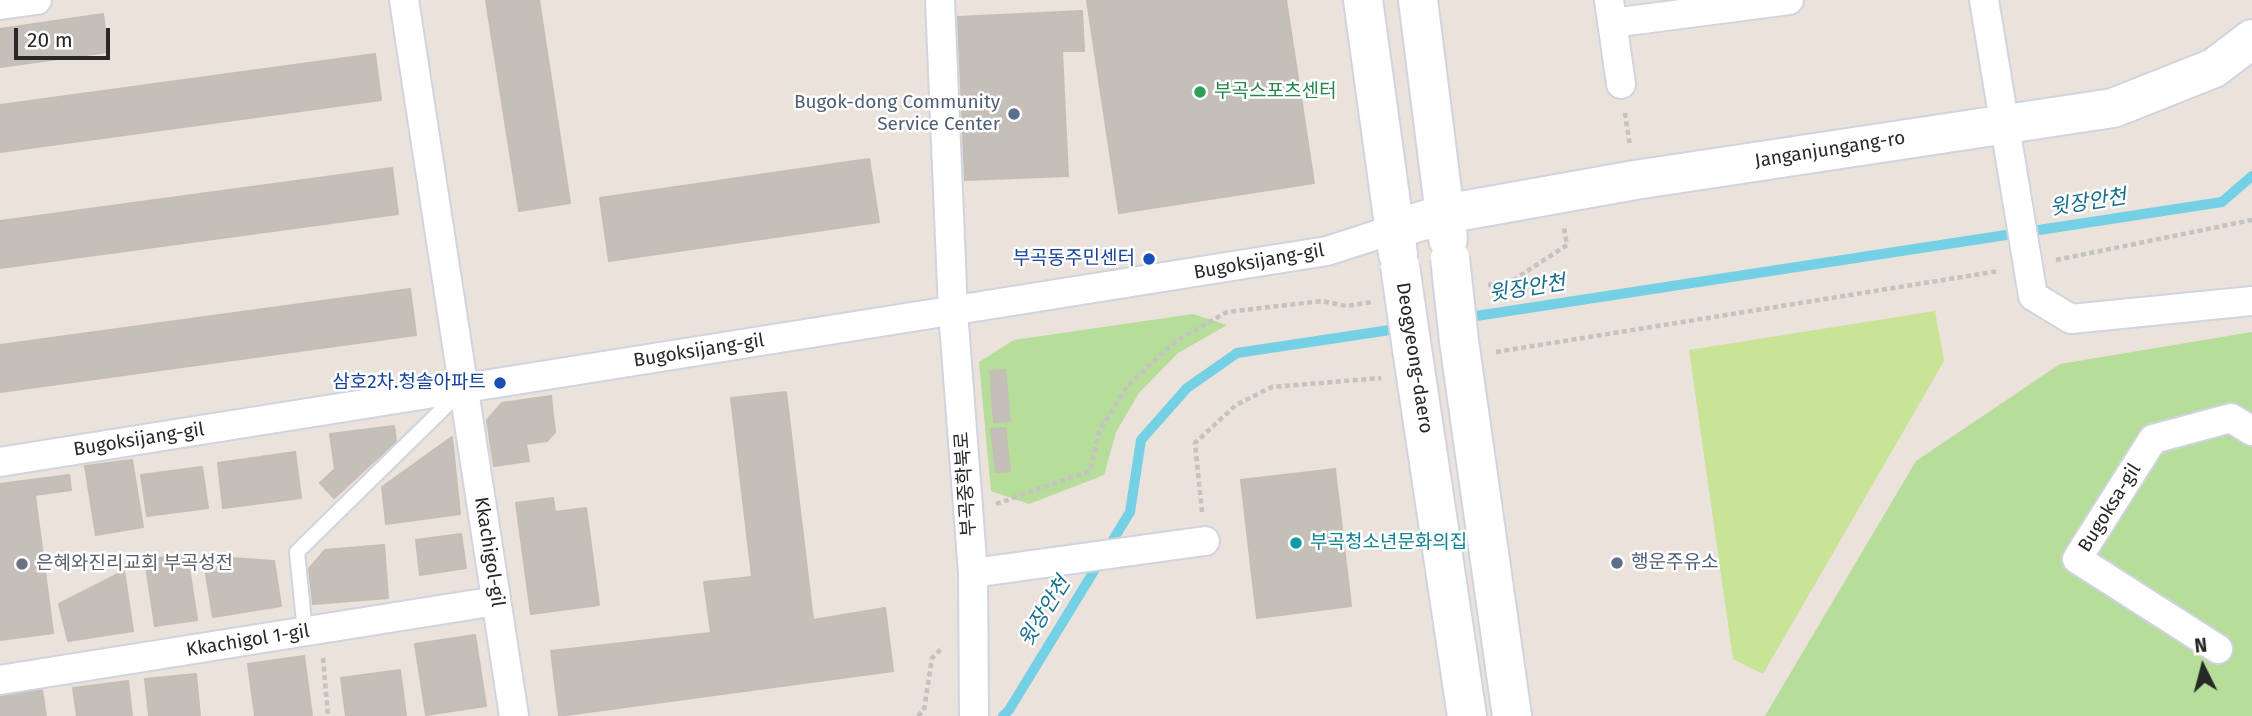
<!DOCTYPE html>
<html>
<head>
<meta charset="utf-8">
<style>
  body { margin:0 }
  #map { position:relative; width:2252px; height:716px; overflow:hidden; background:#eae2db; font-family:"Fira Sans",sans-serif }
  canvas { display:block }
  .north { position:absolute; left:2168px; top:632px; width:70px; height:70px; -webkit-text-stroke:5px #fff; paint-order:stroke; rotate:354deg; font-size:19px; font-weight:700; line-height:28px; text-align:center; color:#282828 }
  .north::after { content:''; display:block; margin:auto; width:24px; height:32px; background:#282828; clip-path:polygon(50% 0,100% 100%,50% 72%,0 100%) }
  .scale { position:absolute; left:14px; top:28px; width:96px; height:32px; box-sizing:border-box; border:4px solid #282828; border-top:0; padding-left:9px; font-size:21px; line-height:24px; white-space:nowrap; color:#282828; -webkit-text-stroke:5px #fff; paint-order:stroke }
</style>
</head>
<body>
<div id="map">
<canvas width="2252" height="716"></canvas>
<div class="north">N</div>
<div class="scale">20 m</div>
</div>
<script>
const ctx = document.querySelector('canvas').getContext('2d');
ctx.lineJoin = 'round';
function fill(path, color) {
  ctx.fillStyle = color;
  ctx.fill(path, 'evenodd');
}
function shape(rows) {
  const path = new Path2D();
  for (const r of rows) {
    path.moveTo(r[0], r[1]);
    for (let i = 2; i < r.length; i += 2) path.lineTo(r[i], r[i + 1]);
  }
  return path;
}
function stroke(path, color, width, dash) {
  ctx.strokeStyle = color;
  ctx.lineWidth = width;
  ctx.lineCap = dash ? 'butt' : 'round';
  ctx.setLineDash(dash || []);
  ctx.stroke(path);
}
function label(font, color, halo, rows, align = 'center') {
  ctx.font = font + ' "Fira Sans","Noto Sans KR",sans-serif';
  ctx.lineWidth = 5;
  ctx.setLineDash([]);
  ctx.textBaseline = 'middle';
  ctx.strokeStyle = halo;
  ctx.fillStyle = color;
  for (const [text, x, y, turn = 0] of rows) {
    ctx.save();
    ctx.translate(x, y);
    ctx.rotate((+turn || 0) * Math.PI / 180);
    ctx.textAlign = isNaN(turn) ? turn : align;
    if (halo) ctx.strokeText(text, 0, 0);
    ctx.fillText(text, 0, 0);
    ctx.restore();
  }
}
fill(shape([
  [1193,314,1227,325,1178,353,1139,393,1116,432,1104,475,1029,504,991,491,979,362,1014,340],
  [2252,332,2252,716,1765,716,1916,461,2060,364]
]), '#b6dd9a');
fill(shape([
  [1935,311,1944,361,1763,674,1733,659,1689,350]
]), '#c9e397');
stroke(shape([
  [1463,318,2222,202,2252,176],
  [1003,716,1009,710,1130,512,1141,440,1187,388,1237,353,1403,328]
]), '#74d0e5', 10);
const building = shape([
  [486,0,539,0,570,203,519,211,486,0],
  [1087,0,1286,0,1314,183,1119,213,1087,0],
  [1082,11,1084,51,1062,51,1068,176,965,180,958,17,1082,11],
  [103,14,108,52,0,67,0,29,103,14],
  [375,54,381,100,0,152,0,105,375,54],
  [869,159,879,222,609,261,600,198,869,159],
  [392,168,398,214,0,268,0,221,392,168],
  [410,289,416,335,0,392,0,345,410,289],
  [1005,370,1010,421,994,422,990,371,1005,370],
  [786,392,813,620,885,608,893,671,559,716,551,651,711,633,704,582,752,577,731,398,786,392],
  [551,396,555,432,547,441,526,444,529,461,494,466,487,420,502,403,551,396],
  [394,426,396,441,334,498,320,483,335,469,330,434,394,426],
  [1005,428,1010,471,996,472,991,429,1005,428],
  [452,437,460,514,386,524,382,487,452,437],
  [295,452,301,498,223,508,218,463,295,452],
  [132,460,143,527,96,535,85,466,132,460],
  [202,467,208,508,147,516,141,475,202,467],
  [1335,469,1351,606,1257,618,1241,480,1335,469],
  [69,475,71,490,35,495,53,633,0,640,0,484,69,475],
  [553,498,555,512,586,508,599,605,531,614,516,503,553,498],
  [461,534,466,568,420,575,416,540,461,534],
  [384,545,388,598,313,604,309,569,325,550,384,545],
  [187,554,197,620,155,626,145,560,187,554],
  [203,556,274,561,281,606,213,617,203,556],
  [124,571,133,631,68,641,59,604,124,571],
  [475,635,486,706,426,715,415,644,475,635],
  [304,656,312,716,255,716,248,664,304,656],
  [400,670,406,716,346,716,341,678,400,670],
  [196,674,200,716,149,716,145,679,196,674],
  [128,681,132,716,77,716,73,688,128,681],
  [42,690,46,716,0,716,0,695,42,690]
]);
fill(building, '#c5bfba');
stroke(building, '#c4beb5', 2);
const lane = shape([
  [305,632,297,552,459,393]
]);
const street = shape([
  [404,0,514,716],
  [940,0,953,311,973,573,974,716],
  [1609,0,1621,84],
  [1984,0,2033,296,2071,319,2252,301],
  [0,5,37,0],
  [1612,23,1789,0],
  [0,462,1327,251,1395,229],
  [973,573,1205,541],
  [2218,649,2077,559,2153,439,2231,418,2252,431],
  [0,680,496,601]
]);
const secondary = shape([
  [1363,0,1398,254],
  [1418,0,1448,239],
  [1395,229,1445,214,1635,180,2113,108,2214,68,2252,39],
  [1459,341,1512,716],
  [1412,349,1467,716]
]);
stroke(lane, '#d0d4e0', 18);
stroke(street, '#d0d4e0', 32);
stroke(secondary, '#d0d4e0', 42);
stroke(shape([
  [1625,113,1630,146],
  [2056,260,2252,220],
  [1488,285,1512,281,1567,245,1564,228],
  [1496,352,1999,271],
  [996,504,1090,471,1099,431,1128,385,1176,341,1227,312,1322,301,1346,306,1372,302],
  [1202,512,1195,443,1236,405,1272,387,1381,378],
  [323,658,328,716],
  [918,716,924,710,932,658,943,647]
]), '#c3c3c3', 4.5, [5, 3.5]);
stroke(lane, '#fff', 14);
stroke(street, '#fff', 28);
stroke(secondary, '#fff', 38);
const secondaryBridge = shape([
  [1450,258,1459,341],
  [1400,266,1412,349]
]);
stroke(secondaryBridge, '#d0d4e0', 42, []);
stroke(secondaryBridge, '#fff', 38);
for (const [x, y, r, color] of [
  [1200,92,7,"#2e9e5b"],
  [1014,114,7,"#5c6f8a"],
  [1149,259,7,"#1a4fb4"],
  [500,383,7,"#1a4fb4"],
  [1296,543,7,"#0f9aa8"],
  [1617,563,7,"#5c6f8a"],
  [22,564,7,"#6b7280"]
]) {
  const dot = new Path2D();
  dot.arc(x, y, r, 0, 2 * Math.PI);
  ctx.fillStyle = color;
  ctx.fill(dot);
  stroke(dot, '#fff', 2.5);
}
label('19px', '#27864d', '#fff', [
  ["부곡스포츠센터",1214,92]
], 'left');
label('19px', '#4e5e75', '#fff', [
  ["Bugok-dong Community",1000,103],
  ["Service Center",1000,125],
  ["행운주유소",1631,563,"left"]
], 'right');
label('19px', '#282828', '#fff', [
  ["Janganjungang-ro",1830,150,-9],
  ["Bugoksijang-gil",1259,262,-10],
  ["Bugoksijang-gil",699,351,-9],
  ["Deogyeong-daero",1414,358,81],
  ["Bugoksijang-gil",139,440,-9],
  ["부곡중학북로",966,484,-94],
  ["Bugoksa-gil",2110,508,-58],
  ["Kkachigol-gil",489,552,81],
  ["Kkachigol 1-gil",248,641,-9]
]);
label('19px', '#164399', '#fff', [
  ["부곡동주민센터",1135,259],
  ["삼호2차.청솔아파트",486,383]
], 'right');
label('19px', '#0d838f', '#fff', [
  ["부곡청소년문화의집",1310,543]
], 'left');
label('19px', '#5b616d', '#fff', [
  ["은혜와진리교회 부곡성전",36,564]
], 'left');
label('italic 21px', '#176e8d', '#fff', [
  ["윗장안천",2088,203,-9],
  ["윗장안천",1527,289,-9],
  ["윗장안천",1045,612,-58]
]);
</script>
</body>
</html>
